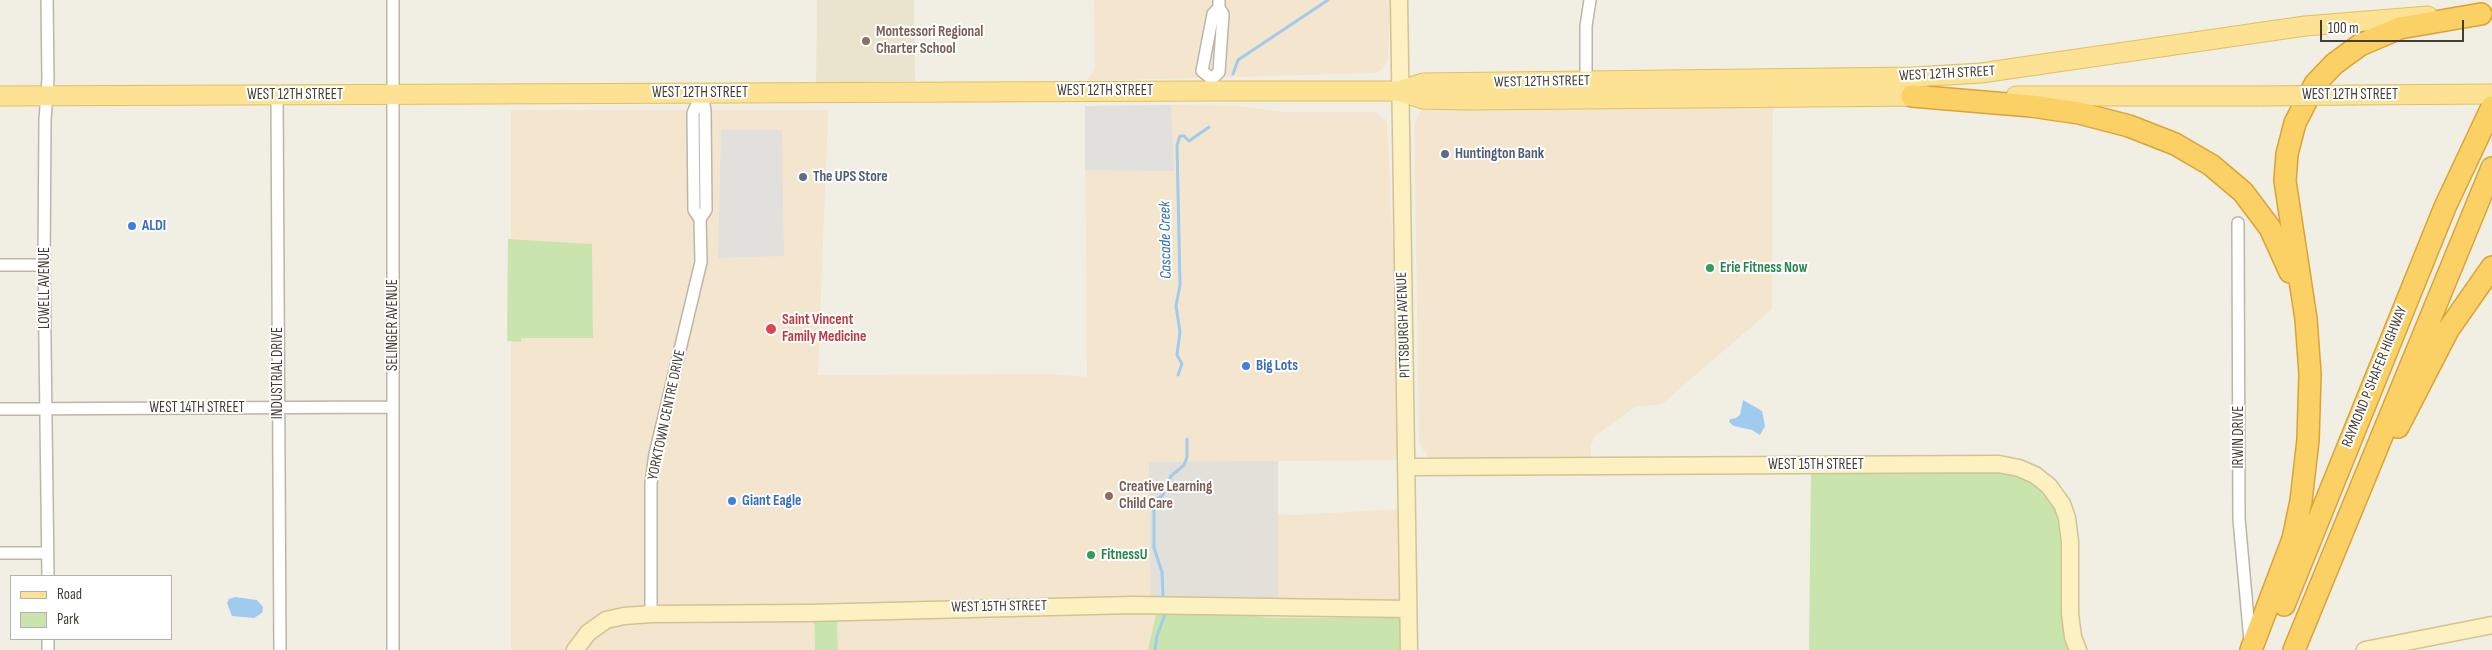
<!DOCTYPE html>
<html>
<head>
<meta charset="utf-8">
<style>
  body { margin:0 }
  #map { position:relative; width:2492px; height:650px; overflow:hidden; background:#f1eee4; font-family:"Sofia Sans Condensed",sans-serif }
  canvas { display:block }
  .legend { position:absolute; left:10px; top:575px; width:162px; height:65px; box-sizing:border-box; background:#fff; border:1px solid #b4b2ae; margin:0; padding:6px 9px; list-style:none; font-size:15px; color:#433e34 }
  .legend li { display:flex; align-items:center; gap:10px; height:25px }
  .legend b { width:25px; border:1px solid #b4b2ae }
  .scale { position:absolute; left:2320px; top:20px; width:144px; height:22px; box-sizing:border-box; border:2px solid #433e34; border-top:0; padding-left:6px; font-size:15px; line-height:18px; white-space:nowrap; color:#433e34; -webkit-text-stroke:4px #fff; paint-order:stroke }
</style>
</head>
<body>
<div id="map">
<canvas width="2492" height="650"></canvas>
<ul class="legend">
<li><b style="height:6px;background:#fce292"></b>Road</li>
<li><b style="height:14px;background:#c9e5ad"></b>Park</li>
</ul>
<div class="scale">100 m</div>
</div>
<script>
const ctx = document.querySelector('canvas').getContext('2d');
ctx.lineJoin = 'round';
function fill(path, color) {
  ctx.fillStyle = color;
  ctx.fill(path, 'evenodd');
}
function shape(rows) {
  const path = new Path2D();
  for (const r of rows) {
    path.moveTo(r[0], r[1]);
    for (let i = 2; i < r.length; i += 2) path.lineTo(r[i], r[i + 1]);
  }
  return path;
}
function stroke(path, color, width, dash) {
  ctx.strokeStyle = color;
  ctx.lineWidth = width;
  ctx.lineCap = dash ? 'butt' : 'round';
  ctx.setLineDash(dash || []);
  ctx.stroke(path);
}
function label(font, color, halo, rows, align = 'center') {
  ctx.font = font + ' "Sofia Sans Condensed",sans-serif';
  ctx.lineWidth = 4;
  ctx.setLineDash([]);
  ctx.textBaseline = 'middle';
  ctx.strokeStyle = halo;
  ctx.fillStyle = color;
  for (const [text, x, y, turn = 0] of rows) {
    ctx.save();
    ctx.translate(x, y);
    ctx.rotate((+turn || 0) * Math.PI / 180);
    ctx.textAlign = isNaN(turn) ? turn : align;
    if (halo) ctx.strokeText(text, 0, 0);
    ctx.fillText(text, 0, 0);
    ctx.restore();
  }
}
fill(shape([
  [1094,0,1390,0,1388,60,1385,66,1377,73,1087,81,1095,69],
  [1773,104,1772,309,1662,404,1635,407,1596,435,1591,445,1591,462,1437,461,1428,457,1419,443,1415,177,1415,123,1420,112,1427,106],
  [1171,105,1237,106,1285,112,1375,112,1387,121,1403,460,1278,461,1277,514,1295,515,1399,509,1404,650,838,650,837,618,814,618,815,650,511,650,511,110,828,110,818,375,1050,374,1087,377,1085,106]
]), '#f4e6ce');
fill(shape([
  [1278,461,1278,600,1151,602,1149,462]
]), '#e3dfd9');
fill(shape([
  [817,0,914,0,915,81,816,83]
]), '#eae4ce');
fill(shape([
  [508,239,592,244,593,338,521,338,521,342,507,341],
  [1996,469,2017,472,2045,489,2064,522,2070,650,1809,650,1811,471],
  [1156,614,1247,615,1269,618,1405,618,1405,650,1148,650],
  [837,617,838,650,815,650,814,618]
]), '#c9e5ad');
fill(shape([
  [1171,105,1174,171,1085,170,1085,106],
  [721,130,782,130,784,256,718,258]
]), '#e2e0dc');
fill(shape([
  [1743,400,1762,411,1765,426,1760,435,1752,430,1734,426,1729,422,1730,419,1736,418,1740,415],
  [235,597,257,600,263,607,262,613,254,618,232,616,227,603,229,599]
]), '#a0cbee');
stroke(shape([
  [1233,74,1238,60,1328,0],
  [1178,375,1182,364,1177,355,1180,332,1176,306,1180,285,1177,145,1180,136,1184,136,1189,141,1209,127],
  [1163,597,1162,572,1154,548,1154,509,1156,500,1163,495,1171,476,1184,465,1187,457,1187,439],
  [1155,650,1157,636,1165,614]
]), '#a0cbee', 3);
const street = shape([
  [47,0,48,79,45,120,44,265,48,576],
  [393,0,393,650],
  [1219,0,1219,8,1223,14,1219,72,1212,79,1202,71,1213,14,1219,8],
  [1586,82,1586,26,1590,0],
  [277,95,280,650],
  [700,219,706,210,705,111,702,93],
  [2238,223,2239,519,2250,641],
  [0,265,44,265],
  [0,409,393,407],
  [0,553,48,553],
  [651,614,651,483,655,454,701,262,700,219,694,210,693,113,702,93],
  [48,650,48,639]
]);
const secondary = shape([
  [1399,0,1409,650],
  [1407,467,1999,464,2019,468,2035,475,2049,486,2062,504,2067,518,2070,542,2070,614,2073,637,2078,650],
  [575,650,588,633,606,620,624,616,651,614,808,613,1132,605,1408,609],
  [2365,650,2492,625]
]);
const primary = shape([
  [1399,91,1423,83,1913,77,1981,73,2305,26,2428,16],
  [2355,95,2492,94],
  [0,96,1211,91,1399,91,1423,99,1466,100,1926,96],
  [2016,96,2262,96]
]);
const highway = shape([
  [1912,96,2031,106,2079,113,2129,126,2175,144,2211,165,2243,192,2270,228,2290,272],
  [2398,427,2448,330,2492,267],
  [2284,605,2445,207,2492,107],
  [2251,650,2293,539,2301,501,2308,440,2310,374,2306,319,2285,181,2287,154,2295,123,2315,84,2334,64,2360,45,2400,28,2481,14],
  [2294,650,2492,168]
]);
stroke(street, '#bcb6a7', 14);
stroke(secondary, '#d1c394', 19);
stroke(primary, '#e0c063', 21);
stroke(highway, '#d9a436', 24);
stroke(street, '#fff', 11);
stroke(secondary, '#fdf1c2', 16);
stroke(primary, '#fce292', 19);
stroke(highway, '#fbd065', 21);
const primaryBridge = shape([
  [2262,96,2355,95]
]);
stroke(primaryBridge, '#e0c063', 21, []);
stroke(primaryBridge, '#fce292', 19);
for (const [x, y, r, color] of [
  [866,41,5,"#8d6e63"],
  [1445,154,5,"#5c6f8a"],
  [803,177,5,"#5c6f8a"],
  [132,226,5,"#3f7fe0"],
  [1710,268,5,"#2e9e5b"],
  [771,329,6,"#e0444e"],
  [1246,366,5,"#3f7fe0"],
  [1109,496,5,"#8d6e63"],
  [732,501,5,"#3f7fe0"],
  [1091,555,5,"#2e9e5b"]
]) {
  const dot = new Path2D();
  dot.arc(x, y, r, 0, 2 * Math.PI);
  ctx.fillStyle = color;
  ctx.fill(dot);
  stroke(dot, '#fff', 2);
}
label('bold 15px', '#785e54', '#fff', [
  ["Montessori Regional",876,32],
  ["Charter School",876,49],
  ["Creative Learning",1119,487],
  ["Child Care",1119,504]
], 'left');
label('15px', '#433e34', '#fff', [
  ["WEST 12TH STREET",1947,74,-3],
  ["WEST 12TH STREET",1542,82,-1],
  ["WEST 12TH STREET",1105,91],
  ["WEST 12TH STREET",700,93],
  ["WEST 12TH STREET",295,95],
  ["WEST 12TH STREET",2350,95],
  ["LOWELL AVENUE",45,288,-90],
  ["SELINGER AVENUE",393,325,-90],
  ["PITTSBURGH AVENUE",1404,325,-92],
  ["INDUSTRIAL DRIVE",278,373,-90],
  ["RAYMOND P SHAFER HIGHWAY",2375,377,-68],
  ["WEST 14TH STREET",197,408],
  ["YORKTOWN CENTRE DRIVE",667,415,-78],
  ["IRWIN DRIVE",2239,437,-90],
  ["WEST 15TH STREET",1816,465],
  ["WEST 15TH STREET",999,607,-1]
]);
label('bold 15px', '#4e5e75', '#fff', [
  ["Huntington Bank",1455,154],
  ["The UPS Store",813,177]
], 'left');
label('bold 15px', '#366cbe', '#fff', [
  ["ALDI",142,226],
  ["Big Lots",1256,366],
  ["Giant Eagle",742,501]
], 'left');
label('bold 15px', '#27864d', '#fff', [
  ["Erie Fitness Now",1720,268],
  ["FitnessU",1101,555]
], 'left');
label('bold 15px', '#be3a42', '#fff', [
  ["Saint Vincent",782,320],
  ["Family Medicine",782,337]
], 'left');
label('italic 16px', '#3072ac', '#fff', [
  ["Cascade Creek",1166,240,-91]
]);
</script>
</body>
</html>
